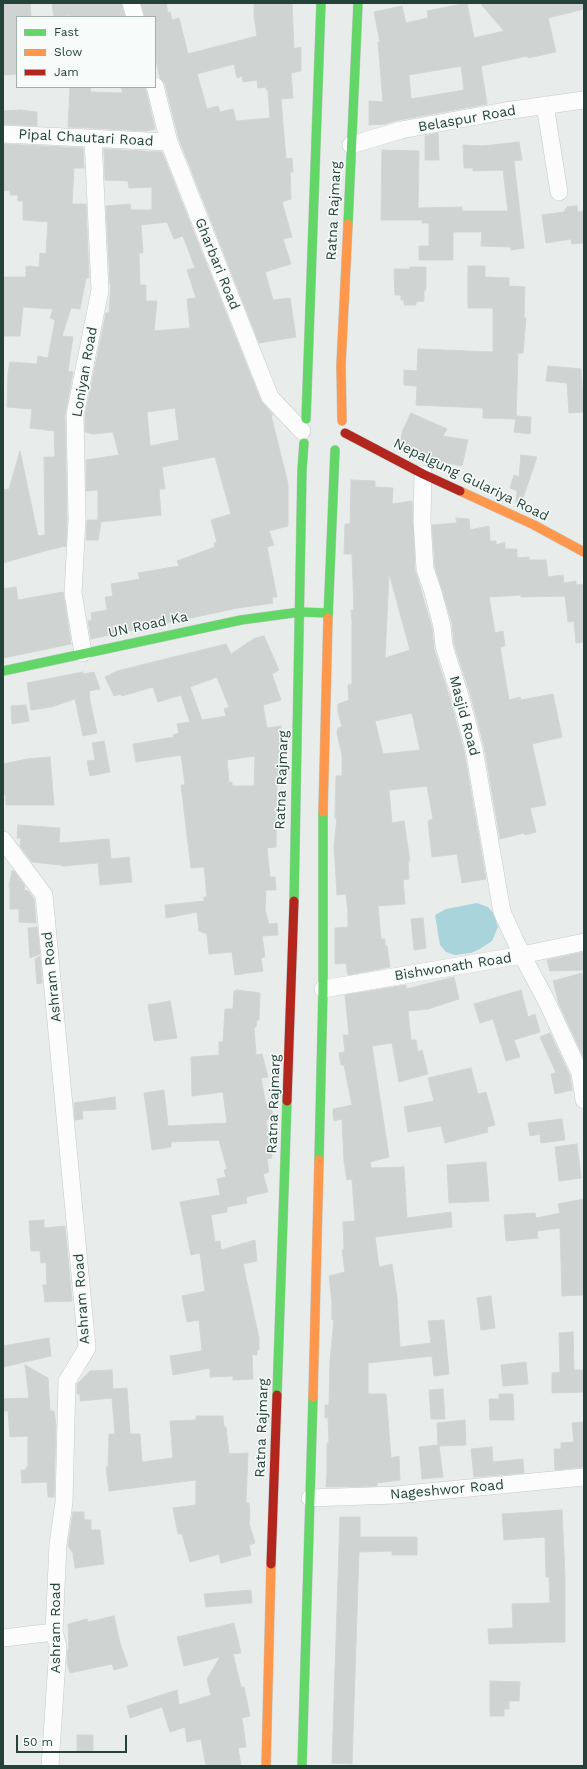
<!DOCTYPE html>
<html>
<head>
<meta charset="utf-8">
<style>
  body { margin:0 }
  #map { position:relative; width:587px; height:1769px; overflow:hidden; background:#e8edeb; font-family:"Work Sans",sans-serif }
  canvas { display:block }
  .frame { position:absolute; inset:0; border:4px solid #24423a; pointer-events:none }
  .legend { position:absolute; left:16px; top:16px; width:140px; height:72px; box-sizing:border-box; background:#f7fbf9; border:1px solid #a3b1ad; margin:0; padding:5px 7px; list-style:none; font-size:12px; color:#24423a }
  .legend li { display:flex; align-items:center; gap:8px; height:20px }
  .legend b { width:20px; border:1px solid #a3b1ad }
  .scale { position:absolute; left:16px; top:1735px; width:111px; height:18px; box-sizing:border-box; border:2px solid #24423a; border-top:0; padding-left:5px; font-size:12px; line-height:14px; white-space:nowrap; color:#24423a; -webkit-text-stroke:3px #f7fbf9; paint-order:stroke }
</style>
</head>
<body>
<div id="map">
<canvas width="587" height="1769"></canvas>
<div class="frame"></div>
<ul class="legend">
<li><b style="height:5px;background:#63d668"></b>Fast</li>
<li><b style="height:5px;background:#ff974d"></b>Slow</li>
<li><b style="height:5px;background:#b3261e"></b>Jam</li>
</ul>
<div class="scale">50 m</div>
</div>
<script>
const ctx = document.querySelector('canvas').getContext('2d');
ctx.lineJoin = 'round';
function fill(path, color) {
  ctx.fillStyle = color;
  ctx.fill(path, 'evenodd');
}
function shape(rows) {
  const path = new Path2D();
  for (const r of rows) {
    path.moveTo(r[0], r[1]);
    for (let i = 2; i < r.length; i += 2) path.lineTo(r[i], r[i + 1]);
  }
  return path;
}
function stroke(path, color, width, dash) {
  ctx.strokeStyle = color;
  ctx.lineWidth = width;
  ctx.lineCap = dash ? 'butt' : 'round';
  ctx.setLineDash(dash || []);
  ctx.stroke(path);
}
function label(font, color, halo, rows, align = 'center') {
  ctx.font = font + ' "Work Sans",sans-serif';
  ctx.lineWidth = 3;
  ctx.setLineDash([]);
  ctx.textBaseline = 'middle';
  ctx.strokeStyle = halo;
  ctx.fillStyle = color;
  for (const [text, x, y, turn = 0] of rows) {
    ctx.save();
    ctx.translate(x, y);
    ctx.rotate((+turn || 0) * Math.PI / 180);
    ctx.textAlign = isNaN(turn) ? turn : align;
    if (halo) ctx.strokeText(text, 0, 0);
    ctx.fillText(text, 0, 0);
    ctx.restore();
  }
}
fill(shape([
  [477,903,488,907,494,914,498,927,492,941,480,949,471,953,455,955,446,952,440,945,435,915,446,909]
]), '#a9d4db');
const building = shape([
  [3,3,30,3,31,17,17,17,17,74,3,75,3,3],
  [52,3,121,3,125,17,69,17,69,15,54,17,52,3],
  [141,3,166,3,168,13,170,12,172,20,179,18,188,54,257,36,254,16,254,3,292,3,294,49,301,47,301,71,291,73,293,98,281,99,286,159,292,158,293,172,290,172,291,199,282,202,292,237,283,239,291,264,265,272,273,300,290,298,296,337,259,343,179,139,165,84,160,78,156,61,157,61,155,53,155,17,145,17,141,3],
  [234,64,237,78,242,76,243,82,257,80,258,88,266,87,266,90,268,90,270,118,236,121,233,109,220,112,218,106,207,109,197,74,234,64],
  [467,3,474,38,504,31,480,3,584,3,584,9,548,18,556,52,528,58,527,56,481,66,487,104,399,120,385,124,369,125,369,101,383,102,378,42,380,42,374,12,402,6,406,23,428,18,427,11,467,3],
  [461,66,464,90,411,99,409,75,461,66],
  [70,87,91,87,90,92,123,93,121,87,145,87,155,129,147,131,68,127,70,87],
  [20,110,37,112,37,126,3,124,3,111,20,110],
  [438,133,439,160,425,160,425,136,438,133],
  [519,142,522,160,514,161,524,248,511,250,511,247,481,246,482,232,453,232,453,260,419,260,419,246,429,246,429,223,422,223,422,220,381,220,382,150,419,151,418,208,462,207,462,211,508,211,503,170,473,171,473,168,464,168,463,145,483,146,519,142],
  [3,144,83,148,84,168,74,168,72,204,86,204,89,278,86,278,80,309,71,308,62,336,73,337,68,371,73,372,65,415,67,520,66,546,48,550,3,563,3,490,9,489,20,451,38,536,45,535,44,457,55,457,54,431,30,428,32,409,7,407,8,373,10,362,37,364,38,356,48,358,55,320,50,318,53,309,23,307,20,336,3,336,3,277,26,277,26,266,39,267,40,253,46,254,48,222,23,220,23,201,18,201,18,195,10,195,10,190,3,191,3,144],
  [104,149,162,152,261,401,273,415,271,415,288,484,288,526,269,531,274,545,267,547,277,597,272,597,273,603,238,608,91,639,88,621,92,620,91,613,107,610,105,597,113,596,111,584,140,579,138,573,179,566,177,561,215,547,214,543,217,542,211,520,231,514,215,457,162,467,165,489,159,489,161,515,101,522,98,540,86,540,87,520,98,520,98,490,86,491,86,460,119,455,113,432,94,434,85,432,85,416,106,313,109,313,111,284,110,284,106,206,130,204,131,210,152,210,152,187,129,188,128,181,105,180,104,149],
  [167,222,174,239,183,236,195,268,187,270,196,298,187,299,190,328,154,331,157,301,146,301,146,285,140,285,139,253,143,253,141,225,167,222],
  [175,408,179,440,150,446,147,412,175,408],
  [577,206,578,212,584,211,583,243,572,244,571,239,546,243,542,215,564,212,567,207,577,206],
  [468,266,485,266,485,277,509,278,509,286,525,287,524,318,526,318,523,353,518,353,516,419,483,418,483,408,416,405,417,386,404,385,404,370,417,371,418,349,493,352,493,308,468,308,468,266],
  [410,267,426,267,426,290,424,290,424,301,416,302,416,305,404,305,404,300,401,300,401,295,395,295,394,269,410,269,410,267],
  [548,366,581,369,584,412,569,413,567,383,546,381,548,366],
  [411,413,447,429,443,436,468,440,462,466,441,462,440,467,399,447,403,430,411,413],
  [516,416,531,417,530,434,514,432,516,416],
  [521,455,537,457,521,504,516,503,517,491,510,488,514,475,519,477,521,455],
  [351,480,375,481,375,487,393,488,392,504,412,501,415,570,432,628,434,649,450,699,464,751,486,879,462,883,457,854,432,857,428,821,433,819,427,786,389,790,392,823,404,821,410,861,408,861,409,879,403,880,405,904,378,906,381,939,385,939,385,946,387,946,390,967,348,975,346,963,335,964,335,928,348,927,348,913,346,894,337,895,334,846,337,818,335,818,336,776,342,776,342,755,337,733,338,728,342,727,338,712,338,704,349,700,348,685,352,684,352,622,351,610,354,610,352,554,344,554,345,524,350,524,351,480],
  [389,573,410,650,385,658,389,573],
  [412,713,420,750,383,754,375,721,412,713],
  [456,518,469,519,470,530,489,526,490,541,496,541,496,545,505,542,505,549,517,549,517,558,529,557,529,560,546,560,548,577,563,575,564,583,576,581,576,585,584,584,584,642,576,643,574,621,568,622,565,596,521,597,521,595,489,597,495,633,503,631,505,646,500,647,509,700,520,697,521,700,553,694,562,737,532,744,546,805,530,808,536,832,525,835,524,833,500,839,484,746,470,693,454,644,452,623,435,567,432,525,457,523,456,518],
  [16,587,18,600,63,592,71,644,3,658,3,589,16,587],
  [264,636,279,670,272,674,281,700,263,705,267,728,281,726,281,742,283,742,283,779,277,779,276,847,267,848,270,877,275,877,276,890,266,890,265,910,269,924,277,923,278,935,262,936,265,957,261,958,263,971,235,975,232,952,209,954,207,934,199,931,197,912,166,918,165,905,204,901,204,897,207,897,204,867,191,868,181,785,185,785,181,755,136,762,133,744,174,737,173,735,179,733,177,724,190,722,181,695,158,702,153,687,122,696,121,694,114,696,105,677,117,671,226,644,231,654,255,638,264,636],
  [217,677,229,707,224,709,226,716,202,720,190,687,217,677],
  [255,756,254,786,232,786,232,782,229,783,227,760,255,756],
  [83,672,83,674,94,672,100,689,89,691,90,695,89,696,97,733,83,736,75,699,51,707,31,710,27,683,83,672],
  [26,705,29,721,12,724,11,706,26,705],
  [104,741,110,772,90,776,87,761,95,760,92,743,104,741],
  [50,757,54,805,6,805,6,795,3,795,3,764,27,759,50,757],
  [18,825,60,828,59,843,109,839,111,859,129,857,132,882,100,885,98,863,62,866,61,865,32,862,20,846,21,838,17,838,18,825],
  [12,871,14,871,25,886,24,890,28,891,34,899,36,923,19,922,19,909,10,909,10,887,9,887,12,871],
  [423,918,426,948,414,950,411,919,423,918],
  [37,927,40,954,30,958,28,928,37,927],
  [584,952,584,970,550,971,547,960,584,952],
  [40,956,42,983,37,984,35,959,40,956],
  [582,973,584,981,584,1058,559,1004,553,981,582,973],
  [454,977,459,999,428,1009,408,1011,411,1040,416,1040,418,1052,422,1050,428,1074,399,1082,392,1043,372,1046,389,1157,370,1162,371,1168,404,1167,407,1218,451,1212,452,1227,375,1237,379,1267,392,1264,397,1297,400,1347,431,1343,428,1321,444,1320,449,1374,434,1376,432,1356,368,1363,368,1394,386,1394,391,1458,399,1456,400,1480,377,1483,377,1486,326,1487,327,1472,327,1443,329,1443,328,1417,325,1418,325,1405,329,1405,330,1361,334,1319,332,1320,332,1303,329,1276,345,1272,342,1250,344,1249,343,1222,355,1221,352,1179,347,1180,344,1161,342,1119,334,1121,333,1113,333,1109,352,1105,344,1065,341,1065,339,1053,345,1052,343,1035,349,1035,345,995,406,985,406,989,454,977],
  [237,990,260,993,259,1020,257,1020,256,1027,254,1027,256,1055,262,1054,268,1077,261,1078,266,1105,271,1104,273,1119,266,1120,272,1158,267,1159,269,1172,263,1174,268,1192,246,1197,247,1203,227,1207,227,1212,211,1215,215,1242,220,1241,221,1250,255,1240,257,1261,243,1264,259,1338,259,1350,257,1350,257,1355,252,1354,253,1379,233,1380,233,1376,210,1377,210,1368,173,1375,170,1356,202,1351,199,1320,187,1322,182,1296,205,1291,200,1253,191,1255,180,1202,220,1195,217,1179,226,1177,224,1170,227,1169,219,1140,171,1142,171,1147,152,1150,144,1093,164,1090,168,1126,227,1123,223,1092,192,1096,191,1057,219,1055,219,1042,223,1042,225,1009,233,1009,234,991,237,990],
  [521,990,528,1017,535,1014,540,1032,514,1040,520,1057,506,1061,493,1019,480,1023,474,1004,521,990],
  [170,1001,177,1038,154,1041,148,1005,170,1001],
  [550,1033,570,1076,572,1090,555,1094,551,1074,556,1073,540,1037,550,1033],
  [471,1068,478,1094,486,1092,495,1125,487,1127,488,1132,445,1143,441,1126,408,1132,404,1107,434,1101,428,1078,471,1068],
  [115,1097,116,1109,82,1111,83,1119,75,1120,74,1103,115,1097],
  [562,1119,565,1140,541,1143,540,1134,530,1136,528,1123,562,1119],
  [577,1144,581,1178,559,1181,555,1147,577,1144],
  [486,1162,489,1201,449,1203,447,1165,486,1162],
  [584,1199,584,1295,562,1296,560,1228,537,1231,538,1238,506,1241,504,1215,535,1213,536,1218,560,1213,558,1204,584,1199],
  [44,1220,44,1228,65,1226,72,1301,45,1302,43,1285,47,1285,46,1262,41,1263,40,1251,31,1251,29,1221,44,1220],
  [491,1296,495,1328,481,1330,477,1298,491,1296],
  [573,1332,574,1370,584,1370,584,1392,552,1393,552,1373,560,1372,559,1333,573,1332],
  [49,1338,51,1356,3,1367,3,1346,49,1338],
  [526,1362,528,1384,503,1386,501,1365,526,1362],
  [25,1365,48,1378,50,1411,54,1411,56,1425,54,1497,48,1497,47,1482,22,1483,21,1470,26,1470,26,1467,28,1467,28,1436,10,1437,8,1411,3,1411,3,1399,29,1398,25,1365],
  [112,1370,113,1389,127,1388,130,1434,140,1434,142,1462,173,1458,170,1421,196,1420,196,1416,223,1416,224,1427,226,1427,229,1454,248,1453,246,1503,249,1503,250,1516,249,1523,255,1543,249,1545,251,1555,221,1563,219,1554,190,1562,182,1534,178,1534,173,1508,196,1505,196,1480,109,1491,106,1467,108,1467,109,1434,115,1434,112,1398,80,1401,80,1394,77,1394,77,1384,90,1371,112,1370],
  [443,1389,445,1419,431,1419,429,1390,443,1389],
  [499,1394,513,1394,514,1420,490,1420,489,1399,499,1399,499,1394],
  [465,1420,466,1445,439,1446,443,1477,422,1479,419,1447,438,1445,437,1423,465,1420],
  [584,1422,584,1467,555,1470,554,1449,561,1449,561,1443,574,1442,572,1423,584,1422],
  [492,1447,493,1462,523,1459,524,1473,474,1477,471,1449,492,1447],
  [562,1510,565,1576,565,1642,489,1644,488,1629,513,1628,512,1604,550,1603,549,1577,546,1577,545,1537,504,1540,502,1514,562,1510],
  [73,1512,84,1512,84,1520,91,1520,91,1530,100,1530,104,1564,75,1568,73,1553,68,1546,73,1512],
  [340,1517,360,1517,360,1537,417,1537,417,1555,392,1555,392,1551,359,1552,352,1764,332,1763,340,1517],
  [251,1590,252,1603,206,1607,204,1594,251,1590],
  [114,1616,120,1643,128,1666,114,1670,112,1664,70,1673,67,1663,68,1649,69,1649,68,1624,87,1619,88,1622,114,1616],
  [234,1623,241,1653,233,1654,241,1687,244,1687,250,1716,242,1718,246,1747,238,1748,241,1766,206,1766,201,1739,187,1742,185,1727,170,1732,162,1707,130,1718,127,1706,177,1690,179,1705,211,1695,207,1679,220,1657,184,1666,177,1637,234,1623],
  [490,1681,520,1682,519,1701,509,1701,509,1709,504,1709,504,1716,490,1716,490,1681],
  [77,1735,93,1735,93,1752,77,1752,77,1735]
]);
fill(building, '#cfd4d2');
stroke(building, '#d1d6d4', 1);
const street = shape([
  [131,3,135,17],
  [155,86,169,142,270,397,302,431],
  [545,105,559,192],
  [3,134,169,142],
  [351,145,401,130,505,111,584,100],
  [423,474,422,521,425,569,433,592,442,626,444,646,460,696,474,749,502,912,522,955,584,942],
  [83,653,73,593,77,520,75,415,100,290,93,138],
  [3,840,44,895,87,1348,67,1381,64,1502,58,1544,54,1632,58,1646,50,1766],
  [323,989,522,955,546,1000,580,1073,584,1100],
  [310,1498,396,1495,584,1477],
  [3,1638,54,1632]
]);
const fast = shape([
  [348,224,358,3],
  [306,419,321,3],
  [328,618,335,450],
  [3,671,241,620,300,612,328,613],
  [294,901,302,470,304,443],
  [319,1160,323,989,323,812],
  [277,1395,287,1101],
  [302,1766,313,1397]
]);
const slow = shape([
  [342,421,341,365,348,224],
  [460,491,534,525,584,552],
  [323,812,328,618],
  [313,1397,319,1160],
  [266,1766,271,1564]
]);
const jam = shape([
  [345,433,423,474,460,491],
  [287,1101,294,901],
  [271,1564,277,1395]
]);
stroke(street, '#c5cac8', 18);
stroke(fast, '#c3cbc8', 10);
stroke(slow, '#c3cbc8', 10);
stroke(jam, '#c3cbc8', 10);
stroke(street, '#fcfcfc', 17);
stroke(fast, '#63d668', 9);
stroke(slow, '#ff974d', 9);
stroke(jam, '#b3261e', 9);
label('14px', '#24423a', '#f7fbf9', [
  ["Belaspur Road",467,119,-10],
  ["Pipal Chautari Road",86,138,3],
  ["Ratna Rajmarg",334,211,-87],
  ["Gharbari Road",217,264,68],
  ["Loniyan Road",85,372,-80],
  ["Nepalgung Gulariya Road",471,480,26],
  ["UN Road Ka",148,625,-12],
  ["Masjid Road",464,716,75],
  ["Ratna Rajmarg",282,780,-88],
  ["Bishwonath Road",453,967,-9],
  ["Ashram Road",52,977,-96],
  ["Ratna Rajmarg",274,1104,-88],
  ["Ashram Road",82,1299,-94],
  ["Ratna Rajmarg",262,1428,-88],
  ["Nageshwor Road",447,1490,-5],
  ["Ashram Road",56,1628,-90]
]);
</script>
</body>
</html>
